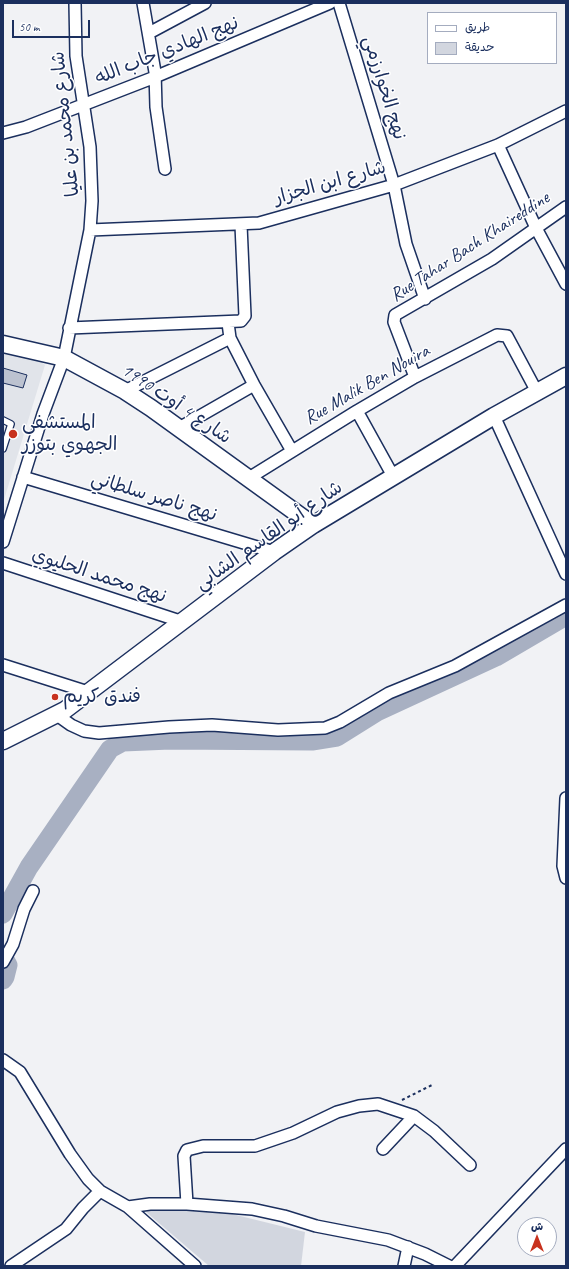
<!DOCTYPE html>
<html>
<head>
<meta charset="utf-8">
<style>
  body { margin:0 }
  #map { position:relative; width:569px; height:1269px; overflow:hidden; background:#f1f2f5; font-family:Caveat,"Playpen Sans Arabic",sans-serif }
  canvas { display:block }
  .frame { position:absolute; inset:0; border:4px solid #1b2f5e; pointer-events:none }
  .legend { position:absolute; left:427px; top:12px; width:130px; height:52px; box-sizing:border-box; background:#fff; border:1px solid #a4acbf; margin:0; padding:5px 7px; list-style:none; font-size:12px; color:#1b2f5e }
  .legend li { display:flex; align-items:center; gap:8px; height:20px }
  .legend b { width:20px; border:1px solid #a4acbf }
  .north { position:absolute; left:517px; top:1217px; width:40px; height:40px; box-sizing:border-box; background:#fff; border:1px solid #a4acbf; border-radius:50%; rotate:0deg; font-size:11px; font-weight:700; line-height:16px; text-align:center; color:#1b2f5e }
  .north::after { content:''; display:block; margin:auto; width:14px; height:18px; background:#c8321e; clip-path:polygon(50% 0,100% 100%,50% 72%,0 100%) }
  .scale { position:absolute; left:12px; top:20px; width:78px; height:18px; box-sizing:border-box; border:2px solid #1b2f5e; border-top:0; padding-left:5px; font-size:12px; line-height:14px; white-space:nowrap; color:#1b2f5e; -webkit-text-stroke:3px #fff; paint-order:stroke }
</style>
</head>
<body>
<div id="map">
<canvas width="569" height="1269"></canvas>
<div class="frame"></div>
<ul class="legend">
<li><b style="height:5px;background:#fff"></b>طريق</li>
<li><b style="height:11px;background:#d2d6df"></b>حديقة</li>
</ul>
<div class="north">ش</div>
<div class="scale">50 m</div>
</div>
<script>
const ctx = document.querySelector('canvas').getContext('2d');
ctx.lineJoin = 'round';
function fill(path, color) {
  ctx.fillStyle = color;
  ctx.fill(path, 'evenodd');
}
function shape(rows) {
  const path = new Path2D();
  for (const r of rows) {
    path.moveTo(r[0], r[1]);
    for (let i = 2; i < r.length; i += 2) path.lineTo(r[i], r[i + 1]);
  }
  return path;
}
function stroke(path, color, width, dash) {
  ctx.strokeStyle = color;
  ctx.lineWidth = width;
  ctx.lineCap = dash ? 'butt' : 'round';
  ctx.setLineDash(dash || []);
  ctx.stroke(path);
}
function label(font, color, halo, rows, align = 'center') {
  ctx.font = font + ' Caveat,"Playpen Sans Arabic",sans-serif';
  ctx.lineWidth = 3;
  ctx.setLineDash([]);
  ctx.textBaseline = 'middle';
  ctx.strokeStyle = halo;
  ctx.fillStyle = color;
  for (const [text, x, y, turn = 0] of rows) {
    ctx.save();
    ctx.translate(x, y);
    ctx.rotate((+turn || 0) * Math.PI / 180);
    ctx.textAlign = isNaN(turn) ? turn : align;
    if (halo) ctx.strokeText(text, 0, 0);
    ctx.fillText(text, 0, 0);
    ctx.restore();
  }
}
fill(shape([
  [3,345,26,350,45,365,3,503]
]), '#e1e4ea');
fill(shape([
  [153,1208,228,1213,305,1232,301,1266,209,1266,146,1212]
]), '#d2d6df');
stroke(shape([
  [3,914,29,867,110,749,123,742,170,740,312,741,337,737,377,712,496,657,566,616],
  [3,956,8,965,5,977,3,980]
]), '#a8b0c2', 19);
const building = shape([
  [3,368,27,375,23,388,3,383,3,368]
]);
fill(building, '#bcc2d0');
stroke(building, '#1b2f5e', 1);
const lane = shape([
  [3,420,11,424,3,449]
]);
const street = shape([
  [143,3,155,72,156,107,165,169],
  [339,3,394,185,406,244,425,299],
  [149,33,205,3],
  [3,133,26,127,155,77,330,3],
  [498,145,536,228,566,284],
  [90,230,259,223,394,185,498,145,566,111],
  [228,323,230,338,254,385,292,451],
  [69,328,241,321,245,316,241,225],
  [415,377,394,322,395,315,492,259,566,207],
  [125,391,230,338],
  [357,411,393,476],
  [494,416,566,574],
  [179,428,254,385],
  [23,477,274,552],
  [249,478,357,411,415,377,497,335,507,336,537,392],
  [3,542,43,414,64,358,90,230,92,201,90,147,76,56,75,3],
  [3,563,183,622],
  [3,665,88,692],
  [57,715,71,725,84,731,99,733,169,727,212,725,278,730,325,728,340,722,389,693,455,666,566,605],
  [566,798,563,866,566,878],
  [3,962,13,944,24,909,33,891],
  [3,1060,20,1072,70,1154,88,1179,100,1191,128,1207,195,1266],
  [383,1149,414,1116],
  [187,1204,184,1156,187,1150,203,1146,255,1146,293,1133,337,1112,359,1106,378,1104,414,1116,434,1131,470,1165],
  [128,1207,150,1204,187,1204,252,1209,284,1216,316,1226,388,1240,425,1254,449,1266],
  [11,1266,66,1229,83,1208,100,1191],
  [404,1266,408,1247],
  [455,1266,566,1149]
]);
const secondary = shape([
  [3,344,64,358,125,391,151,408,313,525],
  [3,741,65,710,274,552,313,525,494,416,566,376]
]);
stroke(lane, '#1b2f5e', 8);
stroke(street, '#1b2f5e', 14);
stroke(secondary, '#1b2f5e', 19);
stroke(shape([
  [402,1100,434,1084]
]), '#1b2f5e', 2, [3, 3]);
stroke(lane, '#fff', 5.5);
stroke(street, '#fff', 11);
stroke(secondary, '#fff', 16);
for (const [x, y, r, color] of [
  [13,434,5,"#c8321e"],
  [55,697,4,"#c8321e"]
]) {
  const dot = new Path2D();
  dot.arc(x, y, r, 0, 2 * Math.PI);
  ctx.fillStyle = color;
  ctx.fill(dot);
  stroke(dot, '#fff', 1.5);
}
label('19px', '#1b2f5e', '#fff', [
  ["نهج الهادي جاب الله",167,51,-22],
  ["نهج الخوارزمي",384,88,73],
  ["شارع محمد بن عليا",66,124,-96],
  ["شارع ابن الجزار",330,183,-16],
  ["Rue Tahar Bach Khaireddine",470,247,-33],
  ["Rue Malik Ben Nouira",367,385,-30],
  ["شارع 4 أوت 1990",176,404,34],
  ["نهج ناصر سلطاني",154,497,17],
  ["شارع أبو القاسم الشابي",269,536,-35],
  ["نهج محمد الحليوي",99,576,18]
]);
label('19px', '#1b2f5e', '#fff', [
  ["المستشفى",22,423],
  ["الجهوي بتوزر",22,445],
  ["فندق كريم",63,697]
], 'left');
</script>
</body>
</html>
